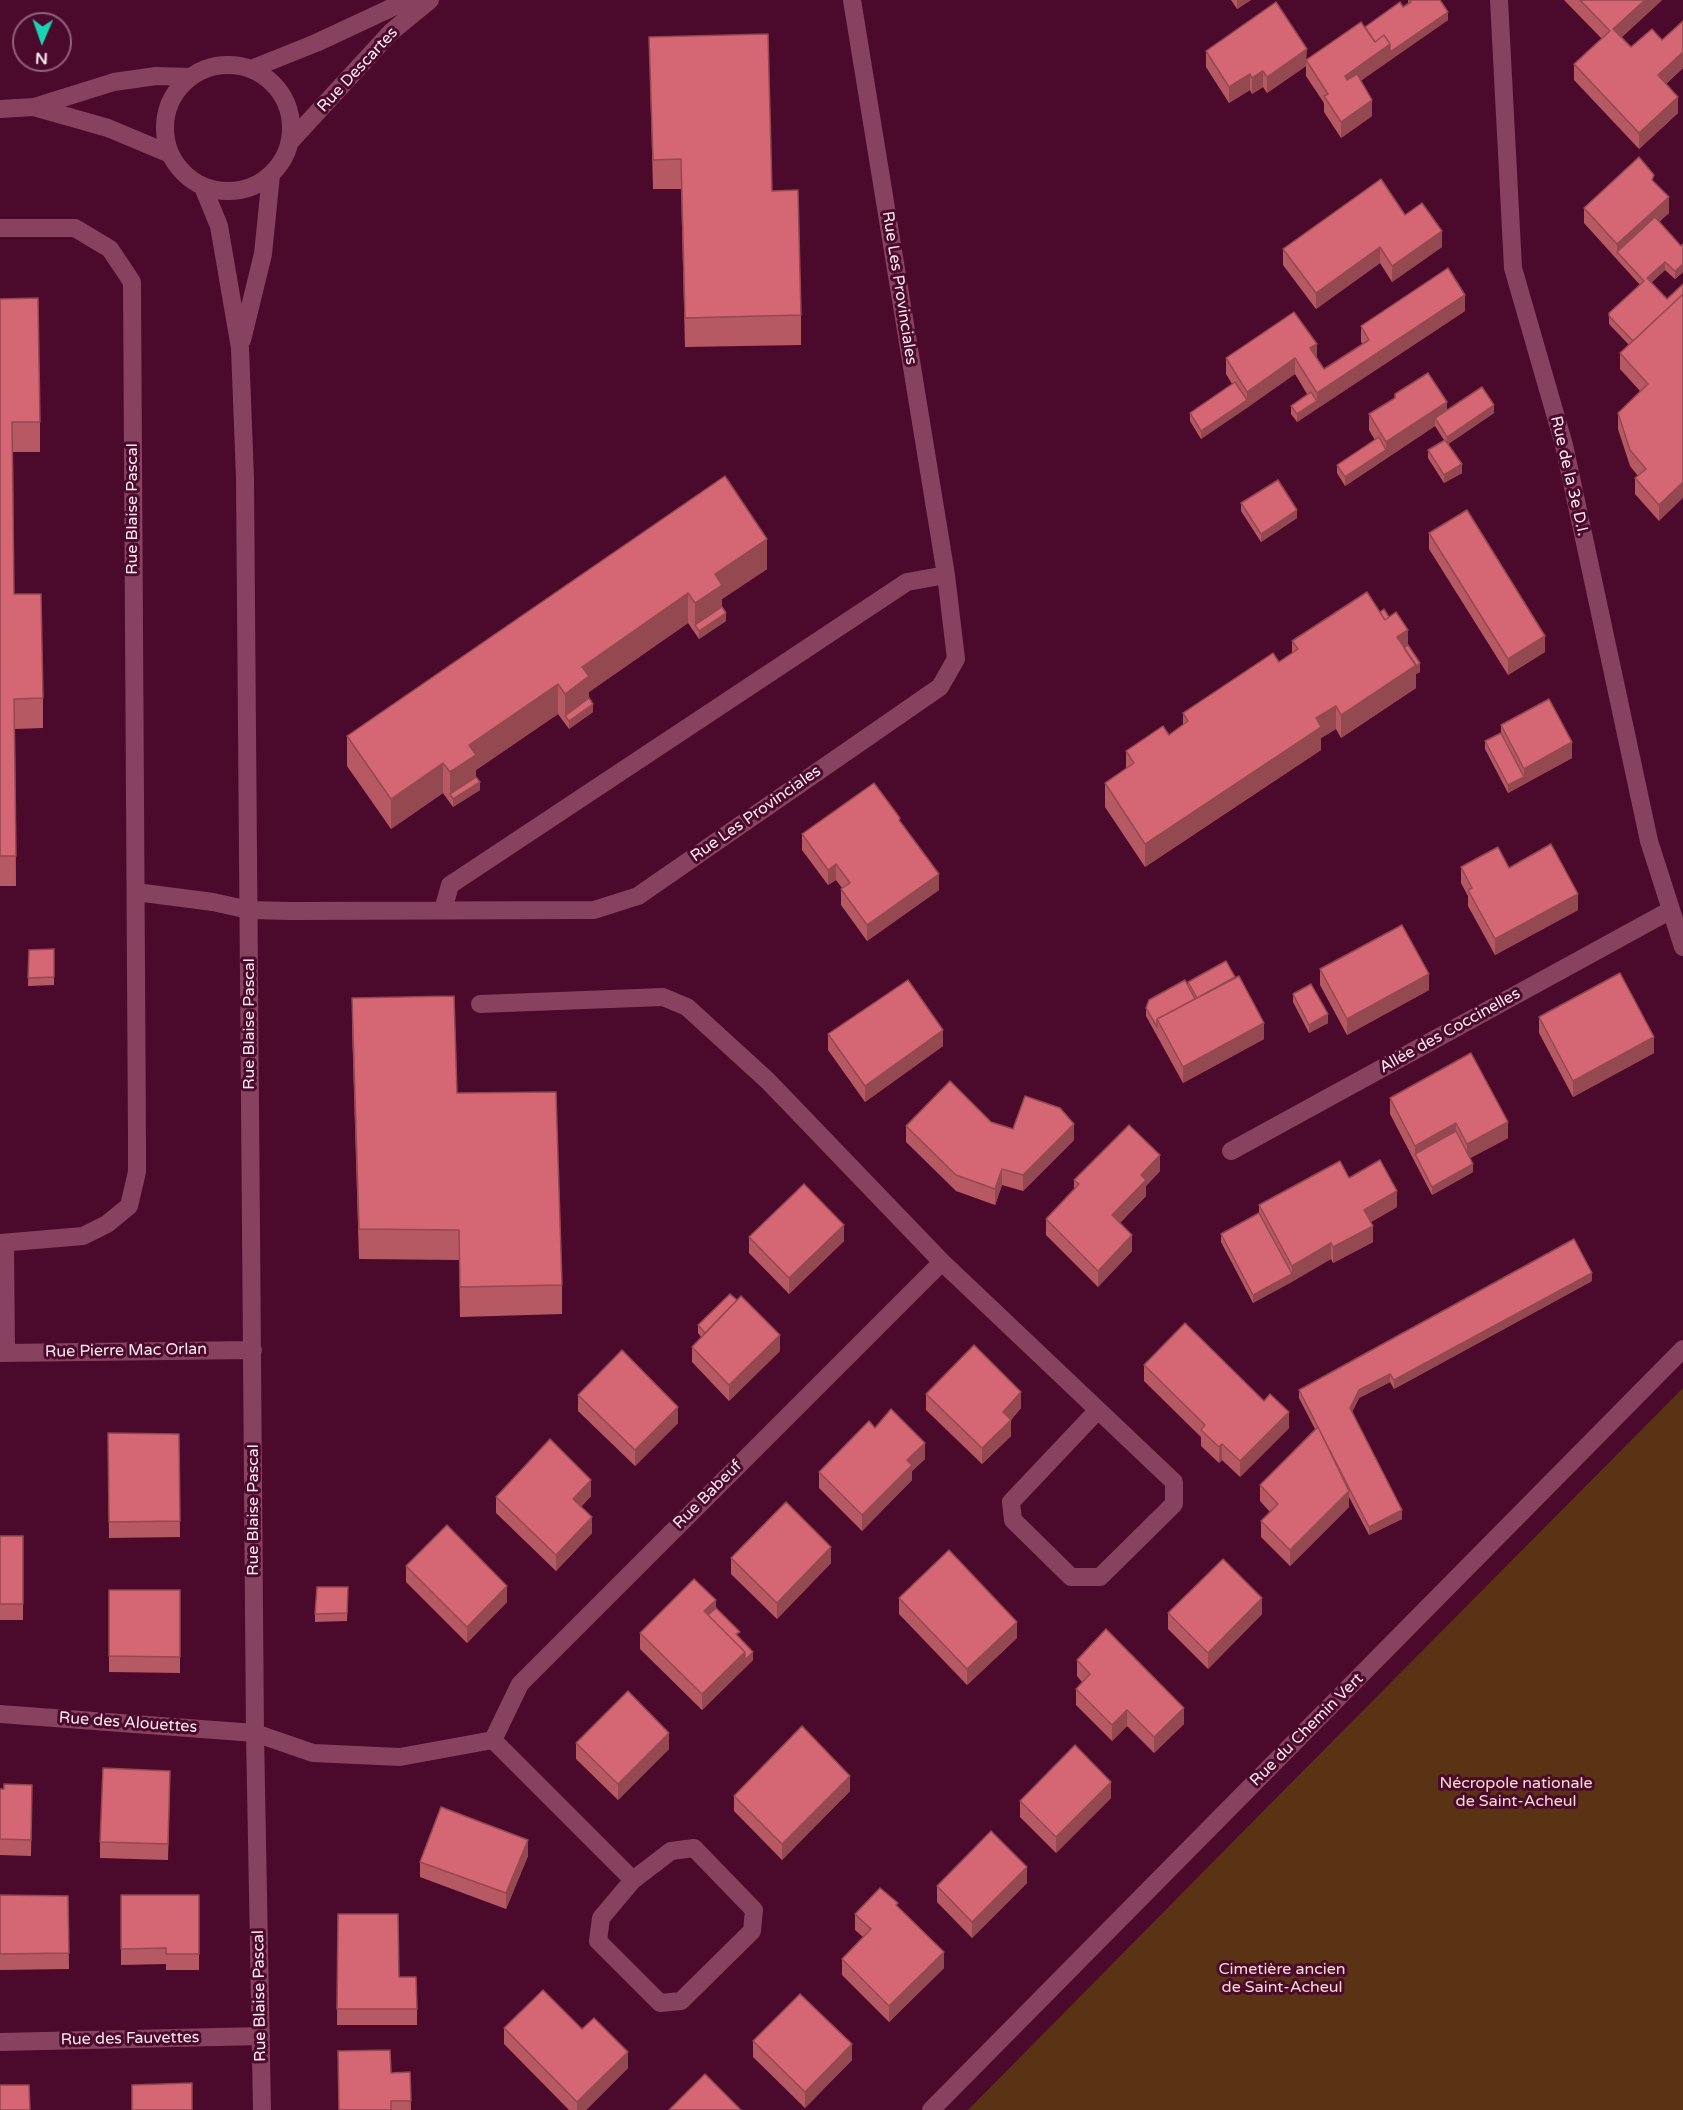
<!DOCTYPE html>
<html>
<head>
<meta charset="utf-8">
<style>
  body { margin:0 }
  #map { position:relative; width:1683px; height:2110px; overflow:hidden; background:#4b092b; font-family:"Varela Round",sans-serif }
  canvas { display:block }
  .north { position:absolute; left:12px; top:12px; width:60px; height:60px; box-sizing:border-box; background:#4b092b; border:2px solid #916279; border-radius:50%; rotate:182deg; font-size:16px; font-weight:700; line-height:24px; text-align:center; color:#f9e8ee }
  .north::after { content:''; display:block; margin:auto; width:21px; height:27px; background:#17d5b3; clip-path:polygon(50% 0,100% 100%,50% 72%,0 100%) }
</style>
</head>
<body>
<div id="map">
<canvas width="1683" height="2110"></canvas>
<div class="north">N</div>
</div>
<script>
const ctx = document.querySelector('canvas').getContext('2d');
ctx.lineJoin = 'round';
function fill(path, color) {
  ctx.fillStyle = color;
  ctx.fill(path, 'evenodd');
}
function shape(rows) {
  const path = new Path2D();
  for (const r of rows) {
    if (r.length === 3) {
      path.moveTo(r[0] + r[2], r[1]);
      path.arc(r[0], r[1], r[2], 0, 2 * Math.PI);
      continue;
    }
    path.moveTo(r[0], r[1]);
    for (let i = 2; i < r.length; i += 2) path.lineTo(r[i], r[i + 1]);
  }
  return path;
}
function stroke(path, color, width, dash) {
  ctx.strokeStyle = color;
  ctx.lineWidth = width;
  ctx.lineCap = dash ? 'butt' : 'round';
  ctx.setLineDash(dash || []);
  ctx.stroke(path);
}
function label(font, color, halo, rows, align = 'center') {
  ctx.font = font + ' "Varela Round",sans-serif';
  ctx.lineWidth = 6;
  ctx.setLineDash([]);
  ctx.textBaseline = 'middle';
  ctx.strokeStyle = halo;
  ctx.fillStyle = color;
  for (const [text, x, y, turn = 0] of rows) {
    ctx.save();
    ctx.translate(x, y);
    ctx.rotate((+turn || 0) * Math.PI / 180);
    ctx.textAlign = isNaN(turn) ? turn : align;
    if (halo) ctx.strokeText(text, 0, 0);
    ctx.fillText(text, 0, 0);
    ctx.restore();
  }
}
fill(shape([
  [1683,1388,1683,2110,968,2110,1290,1784]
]), '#5a3214');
stroke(shape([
  [1499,0,1513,268,1564,445,1649,841,1683,947],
  [228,128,63],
  [251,69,316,43,408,0],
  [34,107,108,128,170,154],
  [0,109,34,107,114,82,156,76,191,77],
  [289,143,391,32,430,0],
  [203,187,219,226,240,348,245,478,255,1733,262,2110],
  [0,228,75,228,110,249,132,282,137,1142,137,1172,129,1206,107,1224,83,1236,0,1243],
  [242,340,263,254,271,175],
  [136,892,213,902,249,910,290,911,594,910,638,896,940,687,956,659,946,575],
  [443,910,450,885,907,582,946,575,852,0],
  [480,1004,663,997,687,1007,768,1081,942,1262,1174,1482,1174,1504,1100,1577,1071,1577,1013,1520,1011,1502,1098,1410],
  [1231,1151,1669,911],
  [5,1243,6,1353],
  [0,1353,253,1350],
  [0,1714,255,1733,313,1753,400,1757,493,1740,520,1684,942,1262],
  [493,1740,633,1880],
  [694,1848,754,1910,752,1931,681,2001,660,2003,598,1941,601,1918,633,1880,671,1851,694,1848],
  [0,2042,261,2036],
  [931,2110,1683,1349]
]), '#87425f', 18);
fill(shape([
  [1231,0,1251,0,1237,9],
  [1408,0,1440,0,1448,20,1361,80,1372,116,1341,138,1324,112,1324,103,1306,76,1306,66,1267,93,1263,87,1252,94,1250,90,1229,103,1206,67,1206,51,1307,59,1365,27,1403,7,1408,4],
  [1564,0,1662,0,1622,37,1631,47,1662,40,1683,21,1683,68,1666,84,1678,113,1639,149,1574,80,1574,64,1602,39],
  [649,37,801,315,801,345,685,347,681,189,653,189],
  [1654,182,1669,213,1659,222,1681,246,1683,244,1683,272,1675,279,1665,270,1651,283,1667,299,1659,521,1635,494,1635,478,1638,476,1630,466,1618,429,1618,413,1640,391,1620,369,1620,353,1629,345,1609,324,1609,313,1640,285,1584,223,1584,208],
  [1405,215,1442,247,1392,282,1380,263,1316,309,1283,265,1283,249],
  [0,299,40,422,40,452,13,452,14,594,43,698,43,728,15,729,16,886,0,886],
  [1465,311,1297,422,1291,414,1291,406,1307,394,1295,374,1201,439,1190,421,1190,413,1232,384,1226,374,1226,358,1317,359,1324,369,1363,344,1361,342,1361,326],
  [1447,410,1494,413,1448,444,1462,473,1444,483,1428,458,1428,450,1444,440,1435,426,1345,486,1337,473,1337,465,1375,440,1369,430,1369,414],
  [725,476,767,569,722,599,722,607,726,621,699,639,688,623,589,692,589,698,593,712,569,729,558,714,476,770,476,777,480,790,453,807,443,793,391,829,347,766,347,736],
  [1241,503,1297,518,1261,542,1241,511],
  [1429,533,1545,652,1508,675,1429,549],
  [1380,612,1408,645,1420,672,1416,674,1416,688,1341,738,1336,729,1321,738,1321,750,1145,867,1105,807,1105,783,1126,769,1126,751,1169,735,1183,725,1183,713,1279,662,1292,653,1292,641],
  [1501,725,1572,758,1508,793,1485,749,1485,741,1501,733],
  [900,822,939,890,867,941,841,905,841,889,842,888,836,880,828,885,802,850,802,834],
  [1461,867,1509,868,1578,910,1495,955,1468,906,1468,896,1461,883],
  [54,949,54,985,28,986,29,950],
  [1320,969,1429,990,1347,1035,1320,985],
  [1188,982,1264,1039,1183,1083,1146,1016,1146,1008,1188,985],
  [1293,994,1328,1023,1309,1033,1293,1002],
  [352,998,457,1093,562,1285,562,1314,460,1317,459,1260,359,1259,352,1028],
  [1539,1017,1654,1053,1573,1097,1539,1033],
  [828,1034,943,1046,865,1102,828,1050],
  [1390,1098,1508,1138,1470,1158,1473,1172,1432,1195,1390,1114],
  [991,1122,1013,1129,1074,1140,1023,1191,1002,1185,995,1205,956,1191,906,1142,906,1126],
  [1160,1171,1146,1186,1146,1196,1120,1223,1132,1251,1098,1287,1046,1235,1046,1219,1074,1189,1074,1180],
  [1349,1178,1397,1207,1371,1222,1373,1242,1333,1263,1331,1259,1253,1303,1221,1242,1221,1234,1259,1213,1259,1205],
  [749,1237,844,1241,789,1294,749,1253],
  [1592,1281,1394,1389,1390,1382,1359,1398,1352,1412,1402,1519,1369,1535,1349,1497,1349,1507,1290,1566,1261,1537,1261,1521,1270,1512,1260,1501,1260,1485,1315,1429,1299,1398,1299,1390],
  [698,1325,780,1351,729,1401,692,1362,692,1347,701,1337,698,1333],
  [1144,1365,1289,1428,1240,1477,1222,1460,1219,1463,1201,1446,1201,1437,1144,1381],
  [926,1394,1021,1408,1011,1420,1011,1436,982,1464,926,1410],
  [578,1395,678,1423,635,1466,578,1411],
  [875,1428,925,1459,912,1471,912,1480,862,1531,819,1488,819,1472],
  [108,1433,179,1434,180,1537,109,1538],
  [591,1496,581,1507,592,1533,556,1571,496,1513,496,1497],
  [0,1536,23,1536,23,1620,0,1620],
  [731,1558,831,1563,777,1619,731,1574],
  [406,1566,507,1602,467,1643,406,1582],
  [109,1590,180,1590,180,1673,109,1672],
  [348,1595,347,1621,315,1622,315,1614],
  [899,1598,1017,1638,967,1685,899,1614],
  [716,1608,740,1638,753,1660,702,1710,640,1649,640,1633],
  [1168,1613,1262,1614,1208,1669,1168,1629],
  [1077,1660,1184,1724,1154,1753,1127,1726,1112,1741,1076,1705,1076,1689,1082,1682,1077,1676],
  [576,1743,669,1749,618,1800,576,1759],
  [170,1787,168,1860,100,1858,100,1842],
  [0,1789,32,1801,31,1856,0,1855],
  [850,1791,782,1860,734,1811,734,1796],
  [1111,1798,1056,1853,1020,1817,1020,1801],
  [528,1856,506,1909,420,1877,420,1862],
  [1027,1883,972,1938,937,1902,937,1886],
  [0,1895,68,1896,69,1969,0,1970],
  [121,1895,199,1895,199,1970,166,1970,166,1964,121,1965],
  [898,1907,944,1968,889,2022,842,1975,842,1959,863,1937,855,1930,855,1914],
  [338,1914,399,1977,417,2009,417,2025,337,2025],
  [504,2028,582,2029,628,2068,586,2110,569,2110,504,2044],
  [753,2041,852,2060,805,2108,753,2057],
  [410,2072,411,2110,338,2110]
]), '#b65963');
fill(shape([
  [1237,0,1251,0,1237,9],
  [1645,0,1662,0,1613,45,1613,29],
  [1448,12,1448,20,1345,92,1345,76,1390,44],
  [1307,49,1306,66,1267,93,1267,77],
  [1683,52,1683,68,1658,91,1658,75],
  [1263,71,1263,87,1252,94,1252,78],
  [1250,74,1250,90,1229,103,1229,87],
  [1678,97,1678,113,1639,149,1639,133],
  [1372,100,1372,116,1341,138,1341,122],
  [1669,197,1669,213,1621,256,1617,252,1617,244],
  [1442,231,1442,247,1392,282,1392,266],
  [1380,247,1380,263,1316,309,1316,293],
  [1665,262,1665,270,1647,286,1647,278],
  [1683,264,1683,272,1675,279,1675,271],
  [1465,295,1465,311,1297,422,1297,414,1317,401,1317,393],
  [1317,344,1317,359,1310,348],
  [1295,358,1295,374,1247,408,1247,392],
  [1247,400,1247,408,1201,439,1201,431],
  [1447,402,1447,418,1435,418,1435,426,1345,486,1345,477,1386,450,1386,442],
  [1494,405,1494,413,1447,445,1447,437],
  [1462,464,1462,473,1444,483,1444,475],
  [1683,482,1683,498,1659,521,1659,505],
  [1297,510,1297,518,1261,542,1261,534],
  [767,539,767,569,722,599,722,615,695,625,695,603,715,574],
  [688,593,688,623,589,692,589,706,593,704,593,712,569,729,569,721,565,716,565,694,582,667],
  [726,613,726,621,699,639,699,631],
  [1408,630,1408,653,1397,637],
  [1545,636,1545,652,1508,675,1508,659],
  [1420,663,1420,672,1416,674,1416,688,1341,738,1341,715,1416,665],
  [558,684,558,714,476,770,476,785,480,782,480,790,453,807,453,799,450,794,450,772,469,745],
  [1336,706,1336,729,1321,738,1321,750,1145,867,1145,844,1316,718],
  [1572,742,1572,758,1508,793,1508,785,1524,777,1524,769],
  [443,763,443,793,391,829,391,799],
  [836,864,836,880,828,885,828,870],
  [939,874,939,890,867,941,867,925],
  [1578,894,1578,910,1495,955,1495,939],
  [1429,974,1429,990,1347,1035,1347,1019],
  [1328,1014,1328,1023,1309,1033,1309,1025],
  [1264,1023,1264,1039,1183,1083,1183,1067],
  [943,1030,943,1046,865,1102,865,1086],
  [1654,1037,1654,1053,1573,1097,1573,1081],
  [1508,1122,1508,1138,1467,1160,1467,1144],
  [1456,1123,1456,1139,1415,1154,1415,1146],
  [1074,1124,1074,1140,1023,1191,1023,1175],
  [1160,1155,1160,1171,1146,1186,1146,1196,1112,1231,1112,1215,1141,1175],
  [1473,1164,1473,1172,1432,1195,1432,1187],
  [1002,1169,1002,1185,995,1205,995,1189],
  [1397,1191,1397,1207,1364,1226,1364,1210],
  [844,1225,844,1241,789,1294,789,1278],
  [1373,1226,1373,1242,1333,1263,1333,1247],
  [1132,1235,1132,1251,1098,1287,1098,1271],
  [1331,1243,1331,1259,1292,1282,1292,1266],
  [1592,1273,1592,1281,1394,1389,1394,1380],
  [1292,1274,1292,1282,1253,1303,1253,1295],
  [780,1335,780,1351,729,1401,729,1385],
  [1390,1374,1390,1382,1359,1398,1350,1416,1350,1408,1359,1390],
  [1021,1392,1021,1408,1007,1424,1011,1420,1011,1436,982,1464,982,1448,1003,1412],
  [678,1407,678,1423,635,1466,635,1450],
  [1289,1412,1289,1428,1240,1477,1240,1461],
  [925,1443,925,1459,912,1471,912,1480,862,1531,862,1515,907,1460],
  [1222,1444,1222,1460,1219,1463,1219,1447],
  [591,1480,591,1496,573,1515,573,1499],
  [1349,1491,1349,1507,1290,1566,1290,1550],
  [1402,1510,1402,1519,1369,1535,1369,1527],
  [592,1517,592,1533,556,1571,556,1555],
  [831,1547,831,1563,777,1619,777,1603],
  [507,1586,507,1602,467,1643,467,1627],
  [1262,1598,1262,1614,1208,1669,1208,1653],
  [716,1600,716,1616,709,1623,704,1611],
  [1017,1622,1017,1638,967,1685,967,1669],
  [745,1652,753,1652,753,1660,702,1710,702,1694],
  [1184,1708,1184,1724,1154,1753,1154,1737],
  [1127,1710,1127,1726,1112,1741,1112,1725],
  [669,1733,669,1749,618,1800,618,1784],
  [850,1776,850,1791,782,1860,782,1844],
  [1111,1782,1111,1798,1056,1853,1056,1837],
  [528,1840,528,1856,506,1909,506,1893],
  [1027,1867,1027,1883,972,1938,972,1922],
  [944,1952,944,1968,889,2022,889,2006],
  [852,2044,852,2060,805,2108,805,2092],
  [628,2052,628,2068,586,2110,577,2110,577,2102]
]), '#944850');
const building = shape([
  [1409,0,1440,0,1448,12,1390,52,1390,44,1384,35,1375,42,1365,27,1400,2,1403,7,1411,2,1409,0],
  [1580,0,1645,0,1613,29,1631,47,1652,29,1662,40,1683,21,1683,52,1658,75,1678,97,1639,133,1574,64,1610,31,1580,0],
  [1276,2,1307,49,1267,77,1263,71,1252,78,1250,74,1229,87,1206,51,1276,2],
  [1361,22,1375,42,1384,35,1390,44,1345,76,1347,80,1357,74,1372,100,1341,122,1324,96,1328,94,1306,60,1361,22],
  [768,34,772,191,798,190,801,315,685,318,681,159,653,160,649,37,768,34],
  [1639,157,1654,175,1652,180,1669,197,1617,244,1584,208,1639,157],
  [1381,179,1405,215,1422,203,1442,231,1392,266,1380,247,1316,293,1283,249,1381,179],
  [1655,217,1681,246,1683,244,1683,264,1675,271,1665,262,1647,278,1667,299,1683,284,1683,294,1633,341,1609,316,1609,313,1644,281,1617,252,1655,217],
  [1448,268,1465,295,1317,393,1295,358,1247,392,1226,358,1294,312,1317,344,1310,348,1324,369,1369,340,1361,326,1448,268],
  [1683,294,1683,482,1659,505,1635,478,1646,469,1630,450,1618,413,1648,384,1620,353,1683,294],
  [38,298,40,422,12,422,14,594,41,594,43,698,14,699,16,856,0,856,0,299,38,298],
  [1428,373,1447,402,1386,442,1369,414,1395,398,1395,394,1428,373],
  [1235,382,1247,400,1201,431,1190,413,1235,382],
  [1482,387,1494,405,1447,437,1435,418,1482,387],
  [1311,392,1317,401,1297,414,1291,406,1311,392],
  [1379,437,1386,450,1345,477,1337,465,1379,437],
  [1445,440,1462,464,1444,475,1428,450,1445,440],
  [725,476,767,539,715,574,722,585,695,603,688,593,582,667,589,676,565,694,558,684,469,745,476,755,450,772,443,763,391,799,347,736,725,476],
  [1278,480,1297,510,1261,534,1241,503,1278,480],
  [1467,510,1545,636,1508,659,1429,533,1467,510],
  [1367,592,1385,620,1396,612,1408,630,1397,637,1416,665,1341,715,1336,706,1316,718,1321,727,1145,844,1105,783,1134,763,1126,751,1163,726,1169,735,1188,721,1183,713,1273,653,1279,662,1298,649,1292,641,1367,592],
  [722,607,726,613,699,631,695,625,722,607],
  [1384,609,1389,617,1385,620,1380,612,1384,609],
  [1408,645,1420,663,1416,666,1404,648,1408,645],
  [589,698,593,704,569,721,565,716,589,698],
  [1549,699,1572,742,1524,769,1501,725,1549,699],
  [1501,733,1524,777,1508,785,1485,741,1501,733],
  [476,777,480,782,453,799,450,794,476,777],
  [874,783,900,818,899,820,939,874,867,925,841,889,850,883,836,864,828,870,802,834,874,783],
  [1551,844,1578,894,1495,939,1468,890,1472,888,1461,867,1498,847,1509,868,1551,844],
  [1402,925,1429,974,1347,1019,1320,969,1402,925],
  [54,949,54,977,28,978,29,950,54,949],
  [1226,961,1235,977,1197,998,1188,982,1226,961],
  [1620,973,1654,1037,1573,1081,1539,1017,1620,973],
  [1239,976,1264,1023,1183,1067,1157,1019,1239,976],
  [908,980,943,1030,865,1086,828,1034,908,980],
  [1185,980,1195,999,1157,1019,1157,1027,1146,1008,1149,1000,1185,980],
  [1311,984,1328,1014,1309,1025,1293,994,1311,984],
  [454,996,457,1093,556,1092,562,1285,460,1287,459,1230,359,1229,352,998,454,996],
  [1471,1053,1508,1122,1467,1144,1456,1123,1415,1146,1390,1098,1471,1053],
  [950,1081,991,1122,1013,1129,1025,1096,1060,1108,1074,1124,1023,1175,1002,1169,995,1189,956,1175,906,1126,950,1081],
  [1129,1125,1160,1155,1141,1175,1146,1180,1112,1215,1132,1235,1098,1271,1046,1219,1079,1184,1074,1180,1129,1125],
  [1456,1131,1473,1164,1432,1187,1415,1154,1456,1131],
  [1380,1160,1397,1191,1364,1210,1373,1226,1333,1247,1331,1243,1292,1266,1259,1205,1340,1161,1349,1178,1380,1160],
  [804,1184,844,1225,789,1278,749,1237,804,1184],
  [1259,1213,1292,1274,1253,1295,1221,1234,1259,1213],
  [1574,1239,1592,1273,1394,1380,1390,1374,1359,1390,1350,1408,1402,1510,1369,1527,1299,1390,1574,1239],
  [730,1294,737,1300,705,1333,698,1325,730,1294],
  [741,1296,780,1335,729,1385,692,1347,741,1296],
  [1185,1323,1264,1401,1270,1394,1289,1412,1240,1461,1222,1444,1219,1447,1201,1430,1205,1425,1144,1365,1185,1323],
  [974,1345,1021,1392,1003,1412,1011,1420,982,1448,926,1394,974,1345],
  [622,1350,678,1407,635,1450,578,1395,622,1350],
  [891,1409,925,1443,907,1460,912,1465,862,1515,819,1472,869,1421,875,1428,891,1409],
  [1318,1427,1349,1491,1290,1550,1261,1521,1278,1504,1260,1485,1318,1427],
  [108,1433,179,1434,180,1521,109,1522,108,1433],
  [550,1439,591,1480,573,1499,592,1517,556,1555,496,1497,550,1439],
  [786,1502,831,1547,777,1603,731,1558,786,1502],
  [447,1525,507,1586,467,1627,406,1566,447,1525],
  [0,1536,23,1536,23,1604,0,1604,0,1536],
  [949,1550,1017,1622,967,1669,899,1598,949,1550],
  [1223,1559,1262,1598,1208,1653,1168,1613,1223,1559],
  [694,1579,716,1600,704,1611,745,1652,702,1694,640,1633,694,1579],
  [317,1587,348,1587,347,1613,315,1614,317,1587],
  [109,1590,180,1590,180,1657,109,1656,109,1590],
  [716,1608,740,1632,736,1634,753,1652,745,1660,745,1652,708,1615,716,1608],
  [1106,1629,1184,1708,1154,1737,1127,1710,1112,1725,1076,1689,1090,1674,1077,1660,1106,1629],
  [628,1691,669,1733,618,1784,576,1743,628,1691],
  [802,1726,850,1776,782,1844,734,1796,802,1726],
  [1075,1745,1111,1782,1056,1837,1020,1801,1075,1745],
  [103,1768,170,1771,168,1844,100,1842,103,1768],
  [4,1784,32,1785,31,1840,0,1839,0,1789,4,1789,4,1784],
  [441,1807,528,1840,506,1893,420,1862,441,1807],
  [991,1831,1027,1867,972,1922,937,1886,991,1831],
  [880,1888,898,1903,896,1905,944,1952,889,2006,842,1959,871,1929,855,1914,880,1888],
  [0,1895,68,1896,69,1953,0,1954,0,1895],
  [121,1895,199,1895,199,1954,166,1954,166,1948,121,1949,121,1895],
  [338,1914,398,1914,399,1977,416,1977,417,2009,337,2009,338,1914],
  [543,1990,582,2029,594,2018,628,2052,577,2102,504,2028,543,1990],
  [800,1994,852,2044,805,2092,753,2041,800,1994],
  [390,2050,391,2073,410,2072,411,2101,391,2101,391,2110,339,2110,338,2051,390,2050],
  [705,2074,741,2110,669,2110,705,2074],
  [192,2083,192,2110,132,2110,132,2085,192,2083],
  [0,2085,29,2085,30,2110,0,2110,0,2085]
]);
fill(building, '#d46773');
stroke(building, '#944850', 1.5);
label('16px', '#f9e8ee', '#4b092b', [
  ["Rue Descartes",358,70,-47],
  ["Rue Les Provinciales",899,288,81],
  ["Rue de la 3e D.I.",1569,476,77],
  ["Rue Blaise Pascal",133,509,-90],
  ["Rue Les Provinciales",756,814,-35],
  ["Rue Blaise Pascal",250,1024,-90],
  ["Allée des Coccinelles",1450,1031,-29],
  ["Rue Pierre Mac Orlan",126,1351,-1],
  ["Rue Babeuf",708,1495,-45],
  ["Rue Blaise Pascal",254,1510,-90],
  ["Rue des Alouettes",128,1723,4],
  ["Rue du Chemin Vert",1307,1730,-45],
  ["Rue Blaise Pascal",260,1996,-91],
  ["Rue des Fauvettes",130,2039,-1]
]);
label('16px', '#f4dccc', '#4b092b', [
  ["Nécropole nationale",1516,1784],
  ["de Saint-Acheul",1516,1802],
  ["Cimetière ancien",1282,1970],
  ["de Saint-Acheul",1282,1988]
]);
</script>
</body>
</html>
